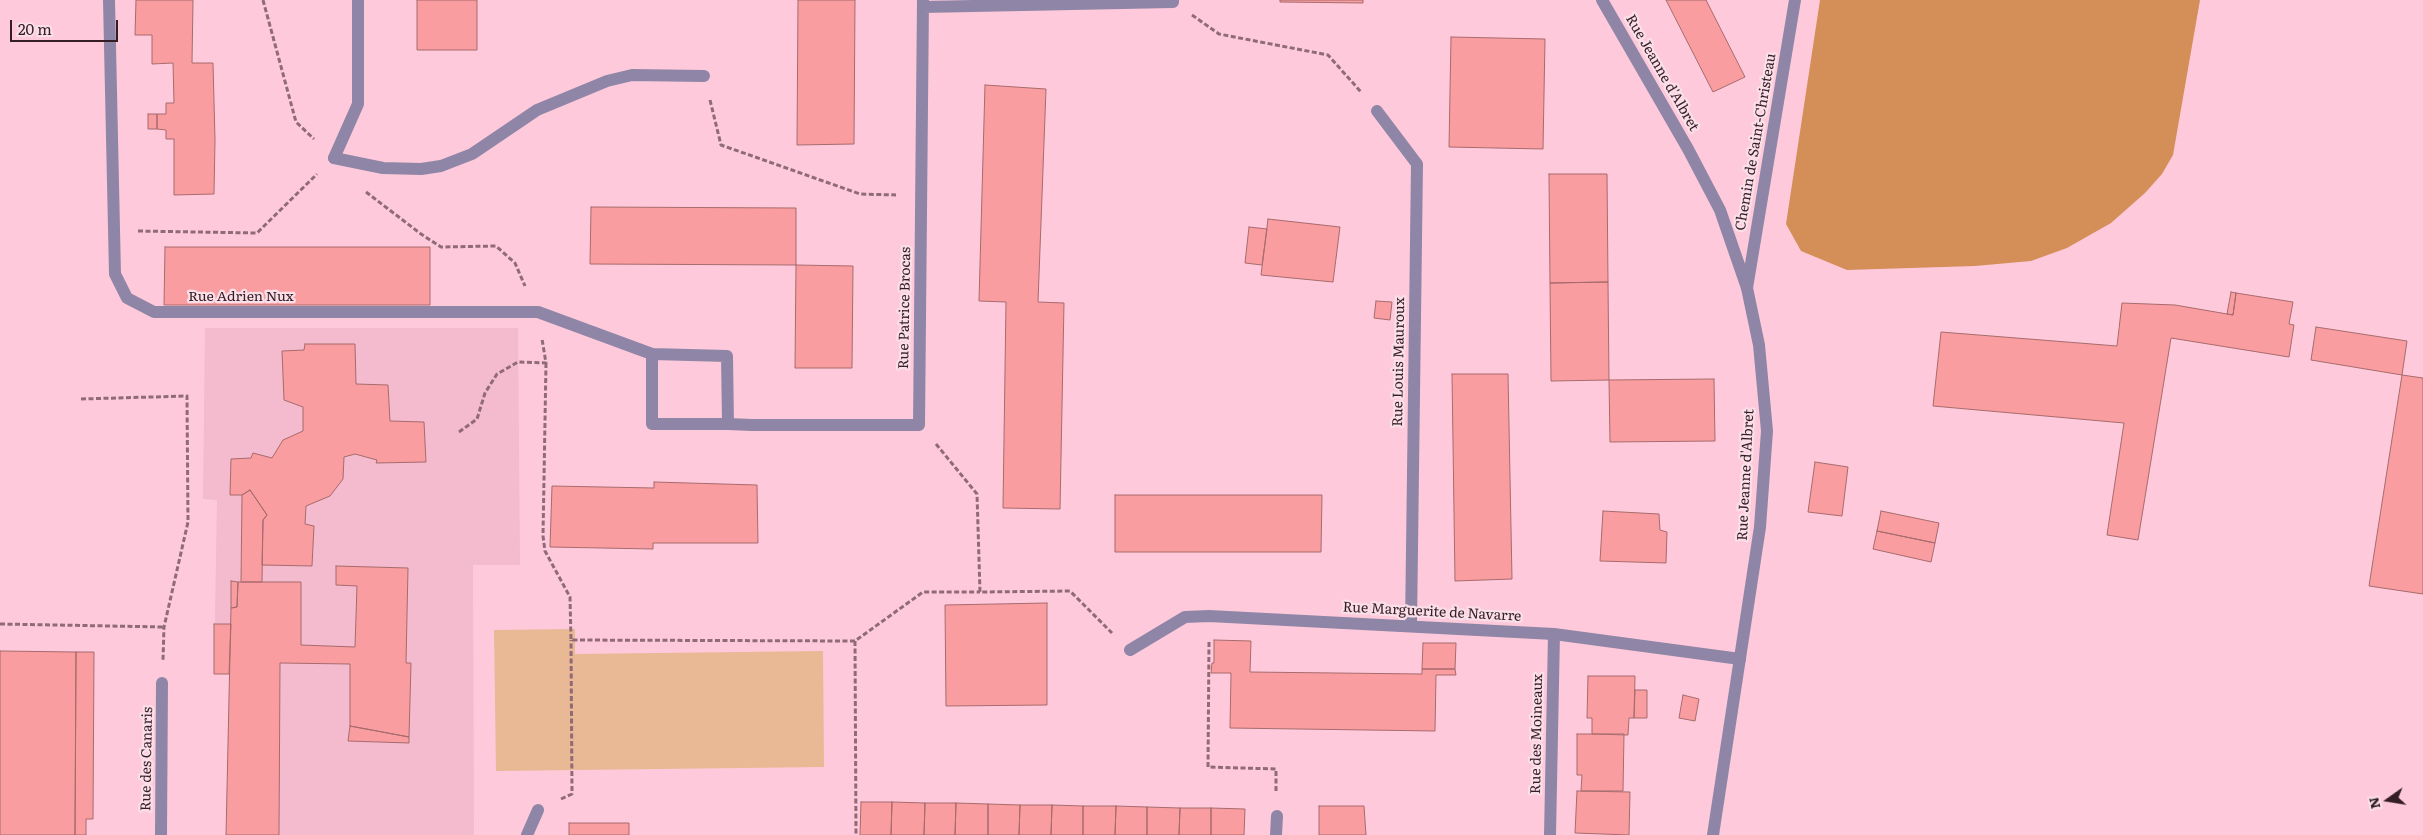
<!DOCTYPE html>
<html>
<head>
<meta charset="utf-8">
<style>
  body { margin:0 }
  #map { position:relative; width:2423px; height:835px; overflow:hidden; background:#fecadb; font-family:Literata,serif }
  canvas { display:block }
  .north { position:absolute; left:2363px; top:775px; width:50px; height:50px; -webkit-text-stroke:4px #fadfe8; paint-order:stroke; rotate:257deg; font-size:14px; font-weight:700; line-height:20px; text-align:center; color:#341d25 }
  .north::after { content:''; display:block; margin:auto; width:18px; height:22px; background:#341d25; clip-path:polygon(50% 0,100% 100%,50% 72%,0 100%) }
  .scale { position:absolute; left:10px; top:20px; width:108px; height:22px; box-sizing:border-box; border:2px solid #341d25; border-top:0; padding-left:6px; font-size:15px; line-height:18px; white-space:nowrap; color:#341d25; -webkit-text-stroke:4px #fadfe8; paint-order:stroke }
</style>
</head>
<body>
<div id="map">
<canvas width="2423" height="835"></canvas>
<div class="north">N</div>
<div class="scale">20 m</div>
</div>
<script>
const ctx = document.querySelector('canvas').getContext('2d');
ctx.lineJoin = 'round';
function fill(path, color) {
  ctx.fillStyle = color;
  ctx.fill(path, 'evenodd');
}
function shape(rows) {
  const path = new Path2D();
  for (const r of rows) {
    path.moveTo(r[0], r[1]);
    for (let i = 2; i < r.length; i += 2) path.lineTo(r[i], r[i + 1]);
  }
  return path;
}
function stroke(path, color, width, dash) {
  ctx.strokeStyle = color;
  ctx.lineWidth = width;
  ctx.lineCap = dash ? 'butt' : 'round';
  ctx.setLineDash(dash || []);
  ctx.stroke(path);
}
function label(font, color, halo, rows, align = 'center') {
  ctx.font = font + ' Literata,serif';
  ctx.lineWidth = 4.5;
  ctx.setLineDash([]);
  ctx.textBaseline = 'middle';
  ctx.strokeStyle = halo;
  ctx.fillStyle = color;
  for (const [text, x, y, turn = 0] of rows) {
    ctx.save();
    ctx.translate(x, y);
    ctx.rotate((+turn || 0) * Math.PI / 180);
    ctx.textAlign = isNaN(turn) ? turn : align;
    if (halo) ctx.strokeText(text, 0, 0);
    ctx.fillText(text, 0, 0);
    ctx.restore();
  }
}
fill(shape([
  [205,328,518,328,520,565,473,565,474,835,226,835,229,674,214,674,217,500,203,499]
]), '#f3bbcd');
fill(shape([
  [575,629,575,654,823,651,824,767,496,771,494,630]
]), '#e9b895');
fill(shape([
  [1820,0,2200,0,2173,155,2162,174,2145,193,2111,223,2067,248,2031,261,1975,266,1847,270,1801,251,1786,224]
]), '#d48e58');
const building = shape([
  [136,0,193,0,192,63,213,63,215,140,214,194,174,195,174,139,166,139,166,130,157,129,157,114,166,114,166,103,174,103,173,63,152,64,152,35,135,35,136,0],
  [417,0,477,0,477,50,417,50,417,0],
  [798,0,855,0,854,144,797,145,798,0],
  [1280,0,1363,0,1363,3,1280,2,1280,0],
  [1666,0,1706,0,1745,77,1713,92,1666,0],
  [1451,37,1545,39,1543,149,1449,147,1451,37],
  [985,85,1046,89,1038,302,1064,303,1060,509,1003,508,1006,302,979,301,985,85],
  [148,114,157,114,157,129,148,129,148,114],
  [1549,174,1607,174,1608,282,1550,283,1549,174],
  [591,207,796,208,796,265,590,264,591,207],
  [1268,219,1340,227,1333,282,1261,275,1268,219],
  [1249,227,1267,229,1262,265,1245,263,1249,227],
  [165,247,430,247,430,305,164,305,165,247],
  [796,265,853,266,852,368,795,368,796,265],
  [1608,282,1609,380,1551,381,1550,283,1608,282],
  [2231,292,2236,293,2233,315,2227,314,2231,292],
  [2236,293,2293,302,2289,324,2294,325,2289,357,2171,338,2138,540,2107,535,2124,423,1933,406,1941,332,2117,346,2122,303,2175,305,2233,315,2236,293],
  [1376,301,1392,302,1390,320,1374,318,1376,301],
  [2316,327,2407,341,2402,375,2311,360,2316,327],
  [305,344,355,344,356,384,388,385,390,421,424,422,426,462,376,463,377,460,355,454,344,457,343,479,330,496,306,506,305,524,314,526,312,566,262,565,263,520,267,515,250,490,242,495,230,495,231,459,251,458,253,453,272,458,283,440,303,431,303,407,284,400,282,351,304,350,305,344],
  [1452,374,1508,374,1512,579,1455,581,1452,374],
  [2402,375,2423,378,2423,594,2369,586,2402,375],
  [1714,379,1715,441,1610,442,1609,380,1714,379],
  [1815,462,1848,467,1842,516,1808,512,1815,462],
  [654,482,757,485,758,543,653,543,653,549,550,547,552,486,654,488,654,482],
  [250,490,267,515,263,520,262,582,241,582,242,495,250,490],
  [1115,495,1322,495,1321,552,1115,552,1115,495],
  [1603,511,1659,514,1660,530,1667,532,1666,563,1600,561,1603,511],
  [1881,511,1939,523,1935,543,1877,531,1881,511],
  [1877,531,1935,543,1931,562,1873,549,1877,531],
  [336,566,408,568,406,663,411,663,409,737,350,726,350,664,280,663,279,835,226,835,231,608,237,607,238,582,301,582,301,645,355,647,357,586,336,585,336,566],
  [231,581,238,582,237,607,231,608,231,581],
  [1047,603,1047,705,946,706,945,605,1047,603],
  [214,624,231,624,229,674,214,674,214,624],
  [1214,640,1251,641,1250,672,1422,674,1422,669,1455,669,1456,675,1436,675,1435,731,1230,728,1231,673,1211,673,1212,663,1214,663,1214,640],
  [1423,643,1456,643,1455,669,1422,669,1423,643],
  [0,651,76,652,75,835,0,835,0,651],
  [76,652,94,652,93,819,86,819,86,835,75,835,76,652],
  [1588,676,1635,676,1634,718,1629,718,1628,735,1592,734,1592,718,1587,718,1588,676],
  [1635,690,1647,690,1647,718,1634,718,1635,690],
  [1683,695,1699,699,1695,721,1679,718,1683,695],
  [350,726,409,737,409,743,348,741,350,726],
  [1577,734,1624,734,1623,791,1581,791,1582,775,1577,775,1577,734],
  [1577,791,1630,792,1629,835,1575,833,1577,791],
  [861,802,892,802,891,835,860,835,861,802],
  [892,802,925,803,924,835,891,835,892,802],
  [925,803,956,803,955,835,924,835,925,803],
  [956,803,988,804,988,835,955,835,956,803],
  [988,804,1020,805,1019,835,988,835,988,804],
  [1020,805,1052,805,1051,835,1019,835,1020,805],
  [1052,805,1083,806,1083,835,1051,835,1052,805],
  [1083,806,1116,806,1115,835,1083,835,1083,806],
  [1116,806,1147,807,1147,835,1115,835,1116,806],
  [1319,806,1364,806,1366,835,1319,835,1319,806],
  [1147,807,1180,808,1179,835,1147,835,1147,807],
  [1180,808,1211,808,1211,835,1179,835,1180,808],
  [1211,808,1245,809,1244,835,1211,835,1211,808],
  [569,823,629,823,629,835,569,835,569,823]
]);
fill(building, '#f99da0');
stroke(building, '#a76b6d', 1);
stroke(shape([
  [263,0,296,122,314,139],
  [1192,15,1219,34,1328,55,1361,92],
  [710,100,721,145,860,194,896,195],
  [366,192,421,234,441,247,496,246,515,263,525,286],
  [138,231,257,233,317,174],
  [546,363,543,536,545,551,570,597,571,640,855,641,923,592,980,592],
  [81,399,187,396,188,522,164,627,163,660],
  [459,432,477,419,485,393,497,374,518,362,546,363,542,339],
  [936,444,977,494,980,592,1070,591,1112,633],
  [0,624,164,627],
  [855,641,856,835],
  [1209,642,1208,767,1276,769,1276,791],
  [561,799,572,794,571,640]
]), '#906b77', 3, [5, 2.5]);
stroke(shape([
  [334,158,383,168,421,169,441,166,472,154,537,110,607,81,632,75,704,76],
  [527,835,538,810]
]), '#8f86a7', 12);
stroke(shape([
  [109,0,115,274,127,298,154,312,538,312,652,354],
  [923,7,1173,2,1173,0],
  [1377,111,1417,164,1411,626],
  [334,158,358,104,358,0],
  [1747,288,1795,0],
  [728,424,727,356,652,354,652,424,728,424,752,425,919,425,923,0],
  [1130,650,1185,617,1209,616,1554,634,1740,659],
  [161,835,162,683],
  [1276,835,1277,816],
  [1550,835,1554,634]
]), '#8f86a7', 12);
stroke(shape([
  [1602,0,1688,149,1720,210,1747,288,1759,345,1767,431,1760,527,1713,835]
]), '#8f86a7', 12);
label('14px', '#341d25', '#fadfe8', [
  ["Rue Jeanne d'Albret",1662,73,60],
  ["Chemin de Saint-Christeau",1756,142,-80],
  ["Rue Adrien Nux",241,297],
  ["Rue Patrice Brocas",905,308,-89],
  ["Rue Louis Mauroux",1399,362,-89],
  ["Rue Jeanne d'Albret",1746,475,-87],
  ["Rue Marguerite de Navarre",1432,612,3],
  ["Rue des Moineaux",1537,734,-89],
  ["Rue des Canaris",147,759,-89]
]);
</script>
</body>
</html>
